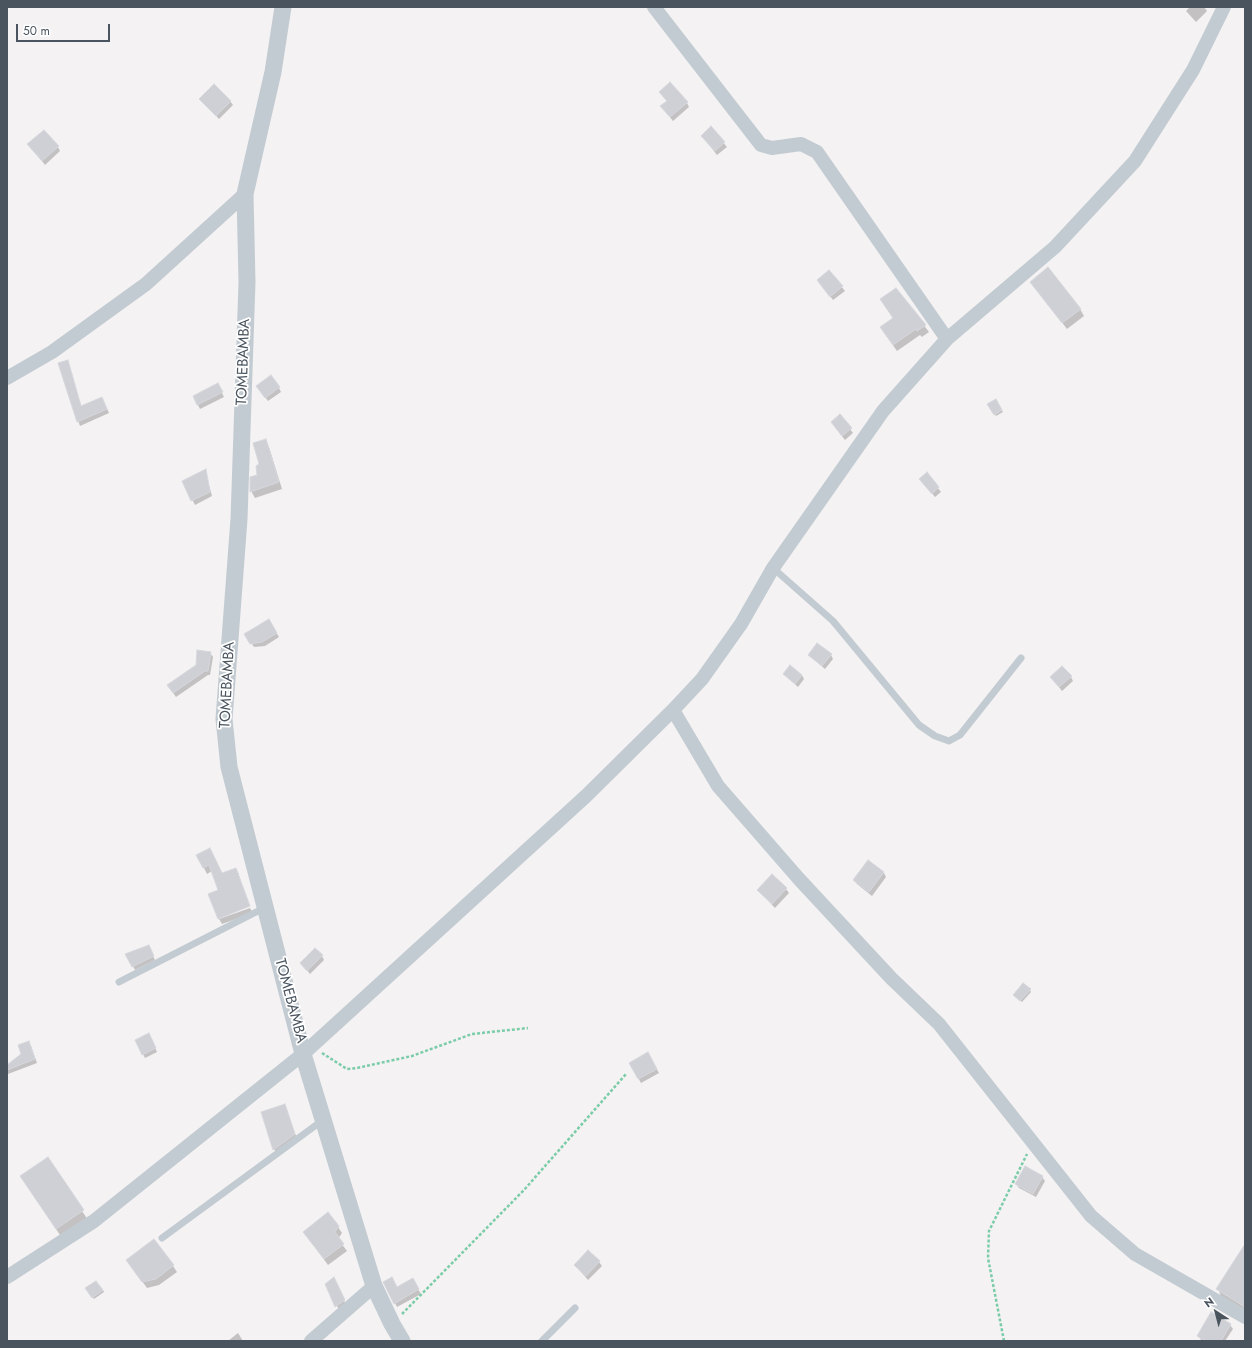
<!DOCTYPE html>
<html>
<head>
<meta charset="utf-8">
<style>
  body { margin:0 }
  #map { position:relative; width:1252px; height:1348px; overflow:hidden; background:#f4f2f2; font-family:Jost,sans-serif }
  canvas { display:block }
  .frame { position:absolute; inset:0; border:8px solid #4a545f; pointer-events:none }
  .north { position:absolute; left:1196px; top:1292px; width:40px; height:40px; -webkit-text-stroke:3px #fff; paint-order:stroke; rotate:324deg; font-size:11px; font-weight:700; line-height:16px; text-align:center; color:#4a545f }
  .north::after { content:''; display:block; margin:auto; width:14px; height:18px; background:#4a545f; clip-path:polygon(50% 0,100% 100%,50% 72%,0 100%) }
  .scale { position:absolute; left:16px; top:24px; width:94px; height:18px; box-sizing:border-box; border:2px solid #4a545f; border-top:0; padding-left:5px; font-size:12px; line-height:14px; white-space:nowrap; color:#4a545f; -webkit-text-stroke:3px #fff; paint-order:stroke }
</style>
</head>
<body>
<div id="map">
<canvas width="1252" height="1348"></canvas>
<div class="frame"></div>
<div class="north">N</div>
<div class="scale">50 m</div>
</div>
<script>
const ctx = document.querySelector('canvas').getContext('2d');
ctx.lineJoin = 'round';
function fill(path, color) {
  ctx.fillStyle = color;
  ctx.fill(path, 'evenodd');
}
function shape(rows) {
  const path = new Path2D();
  for (const r of rows) {
    path.moveTo(r[0], r[1]);
    for (let i = 2; i < r.length; i += 2) path.lineTo(r[i], r[i + 1]);
  }
  return path;
}
function stroke(path, color, width, dash) {
  ctx.strokeStyle = color;
  ctx.lineWidth = width;
  ctx.lineCap = dash ? 'butt' : 'round';
  ctx.setLineDash(dash || []);
  ctx.stroke(path);
}
function label(font, color, halo, rows, align = 'center') {
  ctx.font = font + ' Jost,sans-serif';
  ctx.lineWidth = 3.5;
  ctx.setLineDash([]);
  ctx.textBaseline = 'middle';
  ctx.strokeStyle = halo;
  ctx.fillStyle = color;
  for (const [text, x, y, turn = 0] of rows) {
    ctx.save();
    ctx.translate(x, y);
    ctx.rotate((+turn || 0) * Math.PI / 180);
    ctx.textAlign = isNaN(turn) ? turn : align;
    if (halo) ctx.strokeText(text, 0, 0);
    ctx.fillText(text, 0, 0);
    ctx.restore();
  }
}
fill(shape([
  [1190,7,1204,7,1207,11,1196,22,1186,11],
  [663,96,687,103,689,107,673,121,664,110,667,101],
  [200,99,230,101,233,105,219,119],
  [711,128,727,147,717,155,702,136],
  [29,144,58,147,60,151,45,165],
  [829,271,845,291,833,300,818,280],
  [1031,282,1080,309,1084,316,1067,329],
  [896,289,929,332,922,337,920,335,897,351,881,328,894,319,881,300],
  [67,361,81,407,104,402,109,413,80,426,59,364],
  [218,385,224,397,200,409,194,397],
  [279,388,281,392,268,401,260,390],
  [996,400,1003,412,996,416,989,404],
  [840,415,853,433,845,440,834,426],
  [265,441,269,447,282,489,255,498,251,491,258,476],
  [205,470,212,496,195,505,183,482],
  [927,474,941,492,935,497,923,483],
  [268,620,279,637,265,646,254,647,246,635],
  [210,653,213,657,210,675,208,675,176,697,171,690],
  [809,655,831,655,833,659,825,669],
  [784,674,802,675,804,679,798,687],
  [1051,677,1071,677,1073,681,1062,691],
  [198,856,222,874,236,869,239,874,220,890,212,871,207,874],
  [869,861,884,873,886,877,872,896,857,884,854,880],
  [786,889,789,893,775,908,758,890],
  [250,908,253,913,222,924,219,919],
  [150,950,155,960,135,970,127,955],
  [322,956,324,960,310,974,301,963],
  [1030,990,1031,992,1022,1002,1015,996],
  [151,1038,157,1052,145,1058,136,1040],
  [31,1046,37,1063,8,1074,7,1066],
  [648,1053,659,1073,641,1083,630,1063],
  [284,1105,298,1141,278,1156,274,1149],
  [47,1158,88,1220,62,1238,21,1177],
  [1042,1177,1045,1181,1036,1197,1019,1188,1016,1184],
  [338,1227,342,1233,338,1239,347,1251,328,1265,304,1232],
  [1245,1254,1245,1311,1221,1296,1218,1289],
  [599,1262,602,1266,588,1280,575,1265],
  [131,1266,173,1266,177,1272,159,1285,147,1288],
  [412,1279,421,1294,397,1307,395,1303,397,1288],
  [336,1282,346,1305,339,1310,326,1284],
  [87,1288,103,1290,104,1292,94,1299],
  [1230,1325,1233,1329,1225,1341,1202,1341,1198,1336],
  [238,1333,243,1341,228,1341]
]), '#0003');
const building = shape([
  [670,82,688,102,670,117,660,106,667,101,659,92,670,82],
  [214,84,231,101,216,116,199,99,214,84],
  [711,126,725,142,715,151,701,136,711,126],
  [44,130,59,146,42,161,27,144,44,130],
  [1048,267,1081,309,1062,323,1030,282,1048,267],
  [829,270,843,286,830,297,817,280,829,270],
  [896,288,926,325,917,331,916,329,893,345,880,327,893,318,880,299,896,288],
  [68,360,81,406,102,397,107,409,77,422,58,363,68,360],
  [271,375,280,387,265,398,256,386,271,375],
  [218,383,223,392,197,405,193,396,218,383],
  [996,399,1002,410,994,415,987,404,996,399],
  [840,414,852,428,842,436,831,422,840,414],
  [266,439,279,482,250,492,250,477,257,475,256,466,259,464,253,443,266,439],
  [206,469,210,492,191,501,182,481,206,469],
  [927,472,939,487,932,494,919,479,927,472],
  [269,619,277,633,262,642,250,644,244,634,269,619],
  [817,643,832,654,822,666,808,655,817,643],
  [197,650,211,652,208,671,205,671,173,693,167,685,196,665,197,650],
  [790,665,802,675,795,684,783,674,790,665],
  [1062,666,1072,676,1059,687,1050,677,1062,666],
  [210,848,222,873,236,868,250,906,218,919,208,894,218,890,209,865,203,868,196,855,210,848],
  [868,860,884,872,869,892,853,880,868,860],
  [772,874,787,888,772,904,757,890,772,874],
  [149,945,154,956,132,967,125,954,149,945],
  [315,948,323,955,307,971,300,963,315,948],
  [1023,983,1031,989,1020,1001,1013,995,1023,983],
  [149,1033,156,1048,142,1055,135,1040,149,1033],
  [29,1041,35,1059,7,1070,7,1065,21,1054,18,1045,29,1041],
  [648,1052,657,1069,638,1079,629,1063,648,1052],
  [285,1104,295,1134,273,1150,261,1112,285,1104],
  [48,1157,84,1210,56,1229,20,1176,48,1157],
  [1025,1166,1043,1176,1033,1194,1015,1184,1025,1166],
  [328,1212,339,1226,335,1232,344,1244,324,1259,303,1232,328,1212],
  [154,1239,174,1265,156,1279,142,1282,126,1260,154,1239],
  [1245,1244,1245,1307,1216,1289,1245,1244],
  [588,1250,600,1261,586,1276,574,1265,588,1250],
  [334,1277,345,1300,335,1307,325,1284,334,1277],
  [392,1277,397,1287,413,1278,419,1289,394,1304,383,1282,392,1277],
  [96,1281,103,1290,92,1298,85,1288,96,1281],
  [1211,1312,1231,1324,1221,1341,1206,1341,1197,1336,1211,1312]
]);
fill(building, '#cfd0d6');
stroke(building, '#d6d7dc', 1);
stroke(shape([
  [322,1053,347,1069,357,1068,412,1056,472,1034,528,1028],
  [402,1314,524,1190,626,1074],
  [1004,1341,988,1258,989,1231,1027,1154]
]), '#7bcca9', 2.5, [3, 2]);
stroke(shape([
  [773,568,833,621,919,725,935,736,949,741,960,735,1021,658],
  [119,982,264,908],
  [162,1238,323,1120],
  [542,1341,575,1308]
]), '#c3cbd2', 7);
stroke(shape([
  [654,7,761,145,772,148,801,144,817,152,947,339],
  [7,378,52,352,146,284,245,194],
  [673,710,718,786,799,879,891,978,939,1024,1091,1216,1135,1254,1245,1317],
  [7,1277,94,1221,303,1054,586,796,673,710,702,679,741,624,773,568,883,411,947,339,1055,247,1135,161,1193,70,1224,7],
  [311,1341,374,1286]
]), '#c3cbd2', 14);
stroke(shape([
  [283,7,273,72,245,194,247,282,239,519,224,719,229,767,303,1054,374,1286,392,1324,402,1341]
]), '#c3cbd2', 17);
label('15px', '#4a545f', '#fff', [
  ["TOMEBAMBA",244,362,-88],
  ["TOMEBAMBA",228,685,-87],
  ["TOMEBAMBA",290,1001,75]
]);
</script>
</body>
</html>
